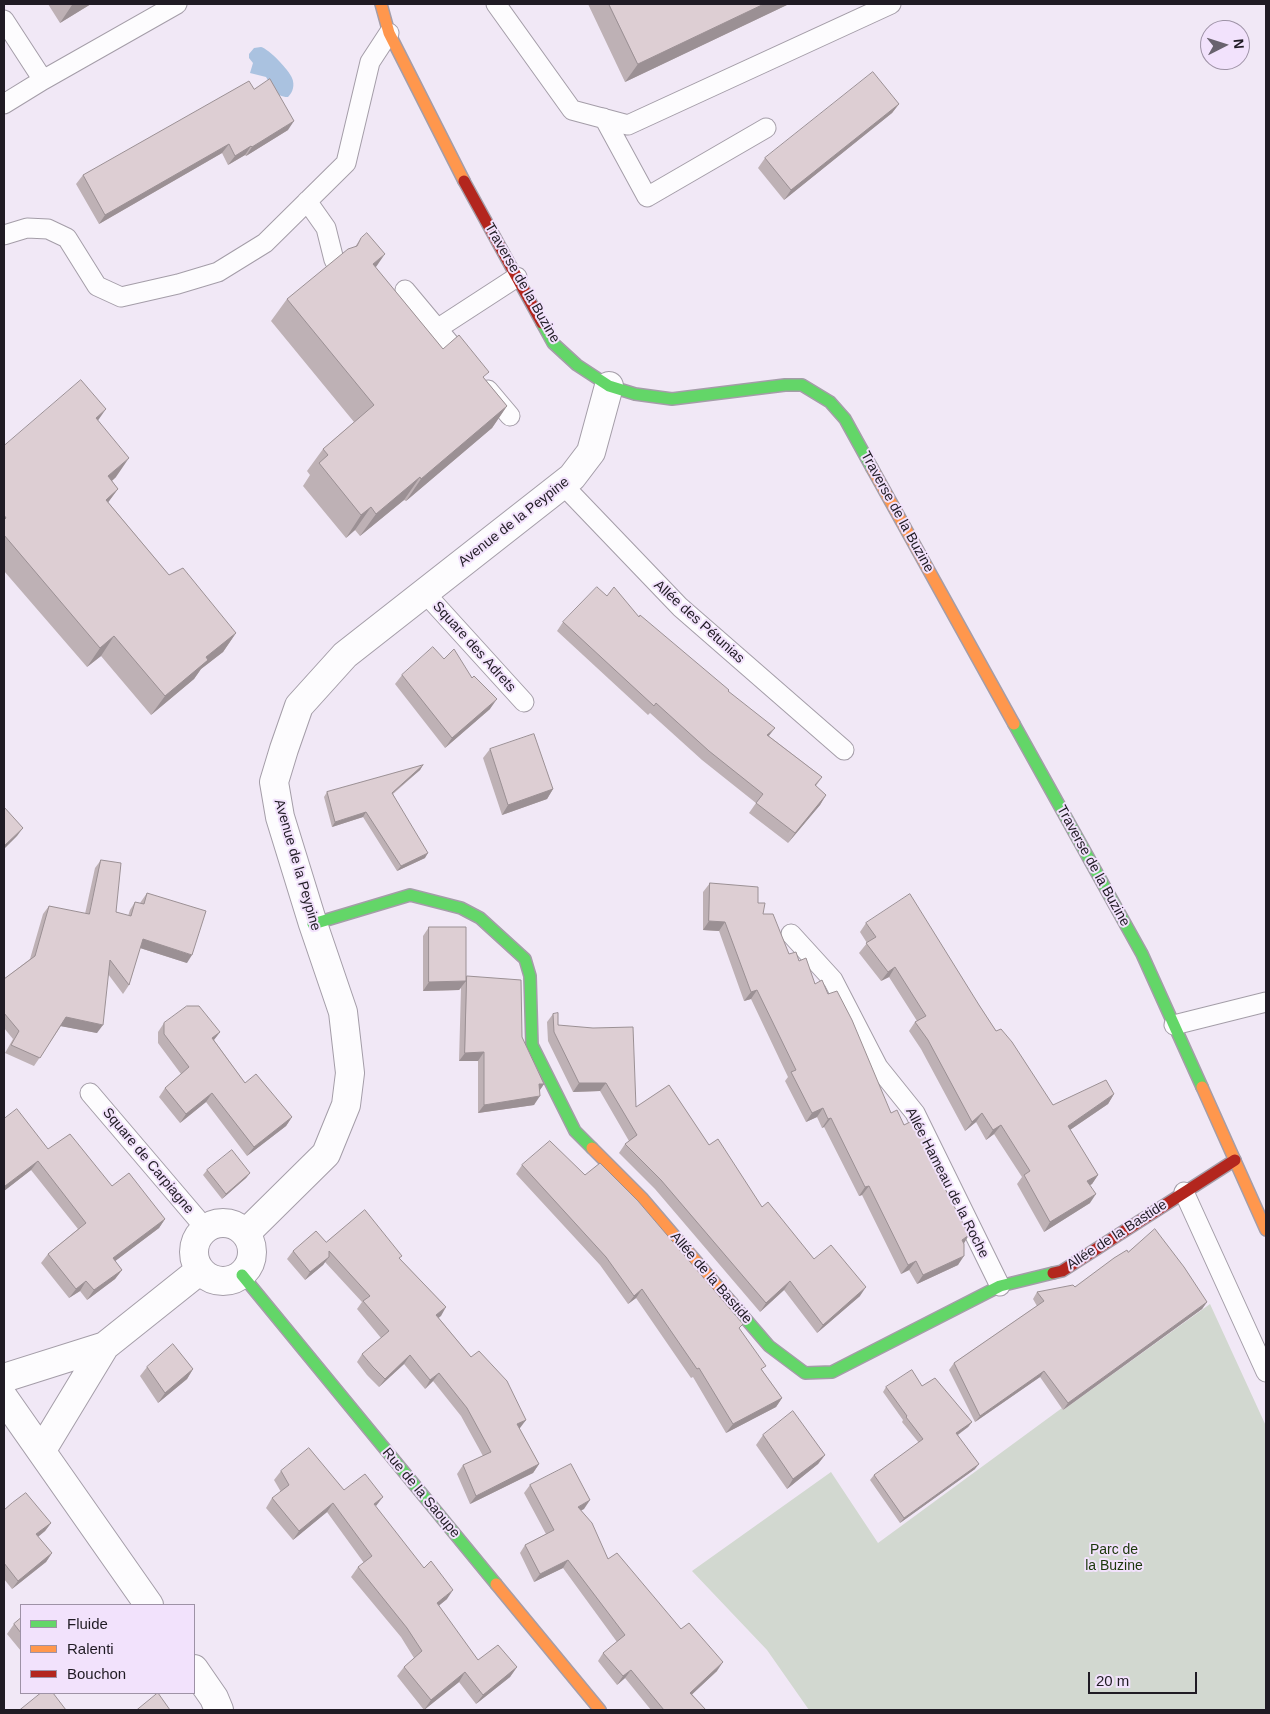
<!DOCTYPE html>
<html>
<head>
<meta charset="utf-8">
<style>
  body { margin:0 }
  #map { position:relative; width:1270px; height:1714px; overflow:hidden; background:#f1e8f6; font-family:Arial,sans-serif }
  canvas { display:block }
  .frame { position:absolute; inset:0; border:5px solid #201b24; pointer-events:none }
  .legend { position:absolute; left:20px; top:1604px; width:175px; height:90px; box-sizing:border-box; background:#f2e2fc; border:1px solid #9e92a6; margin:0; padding:6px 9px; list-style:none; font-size:15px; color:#201b24 }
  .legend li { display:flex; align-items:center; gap:10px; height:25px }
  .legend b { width:25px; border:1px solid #9e92a6 }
  .north { position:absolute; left:1200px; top:20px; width:50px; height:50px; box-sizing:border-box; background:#f2e2fc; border:1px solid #9e92a6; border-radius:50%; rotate:85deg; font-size:14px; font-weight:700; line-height:20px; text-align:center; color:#201b24 }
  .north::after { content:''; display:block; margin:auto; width:18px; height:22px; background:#69636e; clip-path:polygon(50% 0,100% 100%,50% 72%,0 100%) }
  .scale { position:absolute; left:1088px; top:1672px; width:109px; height:22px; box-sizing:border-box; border:2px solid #201b24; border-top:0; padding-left:6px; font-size:15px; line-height:18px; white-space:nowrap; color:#201b24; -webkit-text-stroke:4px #f2e2fc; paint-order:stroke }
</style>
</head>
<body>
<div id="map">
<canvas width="1270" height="1714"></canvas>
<div class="frame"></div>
<ul class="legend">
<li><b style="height:6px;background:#63d668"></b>Fluide</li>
<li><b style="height:6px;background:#ff974d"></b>Ralenti</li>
<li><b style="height:6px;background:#b3261e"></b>Bouchon</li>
</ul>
<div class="north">N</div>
<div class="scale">20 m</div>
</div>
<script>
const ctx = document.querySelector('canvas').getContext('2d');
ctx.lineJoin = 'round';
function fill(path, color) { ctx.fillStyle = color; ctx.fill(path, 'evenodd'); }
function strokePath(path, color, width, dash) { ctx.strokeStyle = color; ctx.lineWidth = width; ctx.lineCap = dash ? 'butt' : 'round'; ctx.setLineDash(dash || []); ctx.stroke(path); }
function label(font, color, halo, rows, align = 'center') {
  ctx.font = font + ' Arial,sans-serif'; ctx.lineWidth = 4; ctx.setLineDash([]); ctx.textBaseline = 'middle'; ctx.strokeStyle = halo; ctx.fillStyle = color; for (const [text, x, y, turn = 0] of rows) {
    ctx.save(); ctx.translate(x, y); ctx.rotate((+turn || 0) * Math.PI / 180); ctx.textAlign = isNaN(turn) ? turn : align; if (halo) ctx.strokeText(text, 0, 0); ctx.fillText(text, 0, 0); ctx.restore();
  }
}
fill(new Path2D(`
  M1210 1304 1266 1426V1710H809L767 1650 692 1571 831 1472 878 1543 1062 1408 1063 1410Z`), '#d2d8d0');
fill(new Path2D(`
  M261 47C269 49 289 70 292 78 295 85 293 92 288 97 275 97 272 87 266 77L250 73 253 63 249 58V54L254 48Z`), '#aac2e0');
const lane = new Path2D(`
  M496 4 572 110 628 125 891 4
  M4 20 43 80 177 4
  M4 104 43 80
  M604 118 647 197 766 128
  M307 201 326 228 334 260
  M4 235 27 228 48 229 67 238 97 286 121 297 178 284 218 272 265 243 346 163 370 62 389 33
  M405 290 466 363
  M437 329 517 277
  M488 390 510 416
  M563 485 680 607 844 750
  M424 592 524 702
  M791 934 833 980 878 1067 915 1113 1000 1286
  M1174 1025 1266 1002
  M90 1093 205 1228
  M1184 1192 1266 1372`);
const street = new Path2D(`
  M194 1252a29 29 0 1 1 58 0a29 29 0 1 1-58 0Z
  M246 1233 326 1154 346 1105 350 1073 343 1012 313 924 280 817 274 782 284 749 299 706 345 655 572 477 591 452 609 386
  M4 1378 105 1346
  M4 1398 149 1605
  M42 1450 105 1346 199 1271
  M194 1669 214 1698 219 1710`);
const fast = new Path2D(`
  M542 323 553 343 577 365 609 386 635 394 672 399 785 385H802L830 402 845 419 872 468
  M1014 724 1142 954 1202 1087
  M313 924 410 895 461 908 480 918 525 959 530 976 532 1045 575 1131 592 1148
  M242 1275 496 1584
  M732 1303 769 1346 805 1373 832 1372 1000 1286 1053 1273`);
const slow = new Path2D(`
  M381 4 389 33 464 181
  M872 468 1014 724
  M1202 1087 1266 1230
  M592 1148 643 1199 732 1303
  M496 1584 600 1710`);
const jam = new Path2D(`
  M464 181 542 323
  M1053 1273 1062 1271 1235 1160`);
strokePath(lane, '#a49da8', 21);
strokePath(street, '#a49da8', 30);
strokePath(fast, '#a49da8', 14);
strokePath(slow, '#a49da8', 14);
strokePath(jam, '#a49da8', 14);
strokePath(lane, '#fdfcfe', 19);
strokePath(street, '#fdfcfe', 28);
strokePath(fast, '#63d668', 11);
strokePath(slow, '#ff974d', 11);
strokePath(jam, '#b3261e', 11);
fill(new Path2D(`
  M48 4H91L60 23Z
  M588 4H789L625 82Z
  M254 89 288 130 246 156 245 155 228 165 222 153 99 224 76 184 83 175Z
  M899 104 892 113 784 200 758 168 765 158Z
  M361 238 376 268 443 349 484 378 507 406 492 428 406 501 404 500 360 536 355 530 346 538 303 486 310 475 307 471 323 449 354 422 271 321 287 299 355 247Z
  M98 421 116 477 112 481 118 489 108 502 169 575 236 633 223 652 201 669 194 679 151 715 101 656 87 667 4 571V446Z
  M607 596 639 617 728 691 769 736 822 777 816 786 826 795 820 805 788 843 749 813 756 803 702 760 650 713 648 715 557 631 563 622Z
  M444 659 472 678 490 709 445 748 395 684 402 675Z
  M490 749 553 789 547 799 502 815 483 758Z
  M423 765 420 770 393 794 425 858 397 871 363 817 332 827 324 797 327 792Z
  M101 860 116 912 128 916 130 910 135 902 140 903 147 893 187 963 140 948 129 985 123 994 108 974 97 1033 61 1026 34 1066 5 1053 13 1039 4 1028V979L30 959 43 914 49 906 85 914 95 868Z
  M710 883 758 903 763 914 789 954 799 961 815 984 828 994 891 1113 930 1147 926 1153 964 1244 958 1265 917 1284 909 1270 901 1274 862 1195 859 1196 824 1127 822 1128 817 1117 806 1122 785 1081 788 1077 751 999 744 1001 719 931 703 930V892Z
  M866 923 979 1005 996 1031 1053 1105 1114 1094 1108 1104 1070 1130 1098 1175 1092 1184 1090 1185V1203L1044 1232 1017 1184 1022 1177 994 1134 986 1140 976 1122 965 1131 921 1049 909 1031 915 1022 917 1021 889 977 881 981 859 953 867 943 860 932Z
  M429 927 466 978 467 976 522 1037 544 1084 539 1091 534 1105 478 1113V1061H459L461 988 459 990 423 991V936Z
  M553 1014 558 1025 636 1107 709 1145 762 1207 814 1259 860 1296 817 1333 784 1290 760 1312 655 1189 619 1153 625 1144 629 1141 600 1091 573 1092 548 1041 547 1022Z
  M164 1023 220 1032 214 1040 245 1083 292 1117 286 1126 247 1156 206 1102 180 1123 159 1097 165 1088 181 1074 158 1043V1032Z
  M4 1119 48 1149 112 1186 165 1219 159 1228 115 1261 122 1270 115 1279 87 1300 80 1291 69 1298 41 1263 48 1254 78 1229 31 1170 4 1191Z
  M522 1165 740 1329 762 1370 782 1398 776 1407 726 1433 693 1377 691 1378 636 1298 628 1304 600 1265 516 1174Z
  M207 1170 250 1173 246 1178 222 1199 203 1175Z
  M326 1242 400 1259 446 1307 438 1317 471 1357 526 1420 519 1428 539 1464 533 1473 470 1504 457 1474 463 1465 483 1456 461 1416 433 1381 425 1389 404 1364 379 1387 367 1375 357 1362 362 1354 381 1338 357 1309 362 1302 325 1262 323 1265 305 1280 287 1259 293 1251Z
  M1128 1252 1207 1302 1202 1309 1063 1410 1040 1377 975 1422 949 1370 954 1363 1037 1306 1033 1299 1037 1292 1075 1287Z
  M147 1367 193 1369 187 1379 158 1403 140 1376Z
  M922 1386 972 1422 968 1427 958 1435 975 1469 900 1523 870 1480 874 1475 919 1443 902 1422 903 1420 883 1392 886 1387Z
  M763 1435 825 1455 818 1464 787 1489 756 1445Z
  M281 1471 344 1490 376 1507 447 1599 438 1606 478 1660 517 1667 510 1677 476 1704 459 1682 424 1710 397 1676 404 1667 414 1658 401 1637 351 1577 358 1567 364 1563 327 1512 293 1540 266 1508 272 1498 281 1492 274 1480Z
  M530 1485 584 1509 581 1510 608 1559 681 1629 717 1671 692 1694 706 1710H651L625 1678 617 1685 598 1661 603 1653 617 1642 563 1568 534 1582 520 1553 525 1545 546 1534 524 1493Z
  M4 1510 51 1523 45 1531 38 1537 52 1553 46 1562 12 1589 4 1579Z
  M21 1618V1651L7 1634 14 1624Z`), '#beb1b5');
fill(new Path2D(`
  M75 4H91L60 23 72 5Z
  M764 4H789L625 82 638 64Z
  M899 104 892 113 784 200 791 190Z
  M294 121 288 130 246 156 252 147Z
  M229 144 222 153 99 224 105 215Z
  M251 146 245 155 228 165 235 156Z
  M385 254 369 277 373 264Z
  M507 406 492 428 406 501 421 479Z
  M106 409 92 429 96 418Z
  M129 458 116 477 95 496 108 476Z
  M420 477 404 500 360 536 376 514Z
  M118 489 104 508 106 500Z
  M371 507 355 530 346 538 361 515Z
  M236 633 223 652 201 669 194 679 151 715 165 696 206 657Z
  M114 636 101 656 87 667 100 648Z
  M497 699 490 709 445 748 452 738Z
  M775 728 768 737 767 735Z
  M423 765 420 770 388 797 392 793Z
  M553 789 547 799 502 815 508 805Z
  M826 795 820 805 788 843 795 833Z
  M366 812 363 817 332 827 335 822Z
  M23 828 17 836 4 849V846Z
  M428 853 425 858 397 871 401 866Z
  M709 921 725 922 719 931 703 930Z
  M143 939 192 955 187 963 137 947Z
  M895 967 889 977 881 981 888 972Z
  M466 981 459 990 423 991 429 982Z
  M757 990 751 999 744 1001 751 992Z
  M66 1017 103 1025 97 1033 60 1026Z
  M220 1032 213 1041 212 1038Z
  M484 1052 478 1061H459L465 1053Z
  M579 1083H606L600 1091 573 1092Z
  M539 1084H544L538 1093Z
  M212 1093 206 1102 180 1123 186 1114Z
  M1114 1094 1108 1104 1061 1136 1068 1126Z
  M540 1096 534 1105 478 1113 484 1105Z
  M823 1108 817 1117 806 1122 812 1113Z
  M982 1113 976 1122 965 1131 972 1122Z
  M292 1117 286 1126 247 1156 254 1147Z
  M831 1118 824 1127 822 1128 828 1119Z
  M1001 1125 994 1134 986 1140 993 1130Z
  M38 1161 31 1170 4 1191 5 1186Z
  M250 1173 246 1178 222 1199 226 1194Z
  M1098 1175 1092 1184 1081 1190 1087 1181Z
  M869 1186 862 1195 859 1196 865 1187Z
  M1096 1194 1090 1203 1044 1232 1050 1222Z
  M165 1219 159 1228 106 1268 113 1258Z
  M969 1235 963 1245 962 1240Z
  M964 1256 958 1265 917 1284 923 1275Z
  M329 1257 323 1265 305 1280 310 1272Z
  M916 1261 909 1270 901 1274 908 1265Z
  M122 1270 115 1279 87 1300 94 1290Z
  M86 1281 80 1291 69 1298 76 1289Z
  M790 1281 784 1290 760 1312 766 1303Z
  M866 1287 860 1296 817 1333 823 1325Z
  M642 1289 636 1298 628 1304 634 1296Z
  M1207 1302 1202 1309 1063 1410 1068 1403Z
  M446 1307 441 1316 431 1324 436 1315Z
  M410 1355 404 1364 379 1387 385 1379Z
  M193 1369 187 1379 158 1403 165 1393Z
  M1044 1371 1040 1377 975 1422 980 1416Z
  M439 1373 433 1381 425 1389 430 1380Z
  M782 1398 776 1407 726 1433 733 1424Z
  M526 1420 520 1428 512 1433 517 1424Z
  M972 1422 968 1427 953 1438 956 1433Z
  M825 1455 818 1464 787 1489 793 1479Z
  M539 1464 533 1473 470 1504 476 1496Z
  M979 1464 975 1469 900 1523 904 1518Z
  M383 1497 376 1506 374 1504Z
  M590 1500 584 1509 572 1515 578 1507Z
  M333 1503 327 1512 293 1540 299 1531Z
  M51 1523 45 1531 30 1543 36 1534Z
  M52 1553 46 1562 12 1589 18 1581Z
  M568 1560 563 1568 534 1582 540 1574Z
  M453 1590 447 1599 430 1613 437 1603Z
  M723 1662 717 1671 685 1701 690 1693Z
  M517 1667 510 1677 476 1704 483 1695Z
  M631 1670 625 1678 617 1685 623 1676Z
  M465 1672 459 1682 424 1710 431 1700Z`), '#9b9094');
const building = new Path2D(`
  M609 4H764L638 64Z
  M873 72 899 104 791 190 765 158Z
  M270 79 294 121 252 147 251 146 235 156 229 144 105 215 83 175 249 81 254 89Z
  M367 233 385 254 373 264 443 349 459 335 489 372 483 377 507 406 421 479 420 477 376 514 371 507 361 515 319 463 328 455 323 449 374 405 287 299 348 249 357 246 361 238Z
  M81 380 106 409 96 418 129 458 108 476 118 489 106 500 169 575 183 568 236 633 206 657 208 660 165 696 114 636 100 648 4 535V520L6 518 4 515V446Z
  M597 587 607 596 614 587 639 617 640 615 729 690 728 691 775 728 767 735 822 777 815 785 826 795 795 833 756 803 763 794 709 751 656 703 654 706 563 622Z
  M433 647 444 659 454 649 472 678 474 676 497 699 452 738 402 675Z
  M534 734 553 789 508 805 490 749Z
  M423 765 392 793 428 853 401 866 366 812 335 822 327 792Z
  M4 807 23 828 4 846Z
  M101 860 121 863 116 912 131 916 135 902 144 904 147 893 206 911 192 955 143 939 129 985 110 960 103 1025 66 1017 40 1058 11 1045 19 1031 4 1013V979L35 956 49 906 89 914Z
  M710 883 758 887V903H765L763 914H773L789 954 796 952 799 961 806 958 815 984 822 980 828 994 837 991 852 1020 891 1113 897 1110 904 1125 916 1119 930 1147 925 1150 969 1235 962 1240 964 1244V1256L923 1275 916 1261 908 1265 869 1186 865 1187 831 1118 828 1119 823 1108 812 1113 791 1072 796 1070 757 990 751 992 725 922 709 921Z
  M910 894 979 1005 996 1031 1001 1029 1012 1042 1053 1105 1106 1080 1114 1094 1068 1126 1098 1175 1087 1181 1096 1194 1050 1222 1024 1175 1030 1171 1001 1125 993 1130 982 1113 972 1122 928 1040 915 1022 926 1016 895 967 888 972 866 943 876 937 866 923Z
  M429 927H466V981L429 982Z
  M467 976 521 980 522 1037 544 1084H539L540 1096 484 1105V1052L465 1053Z
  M187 1006H199L220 1032 212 1038 245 1083 256 1074 292 1117 254 1147 212 1093 186 1114 165 1088 189 1067 164 1034V1023Z
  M558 1013V1025L593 1028 633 1027 636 1107 669 1085 709 1145 718 1139 762 1207 768 1202 814 1259 831 1245 866 1287 823 1325 790 1281 766 1303 661 1180 625 1144 637 1135 606 1083H579L554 1032 553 1014Z
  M17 1109 48 1149 70 1134 112 1186 129 1173 165 1219 113 1258 122 1270 94 1290 86 1281 76 1289 48 1254 86 1223 38 1161 5 1186 4 1185V1119Z
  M550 1141 585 1175 600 1163 638 1201 743 1324 739 1328 766 1366 761 1369 782 1398 733 1424 699 1368 697 1369 642 1289 634 1296 606 1257 522 1165Z
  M232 1150 250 1173 226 1194 207 1170Z
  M365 1210 402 1256 399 1258 446 1307 436 1315 471 1357 479 1351 507 1381 526 1420 517 1424 539 1464 476 1496 463 1465 491 1452 467 1408 439 1373 430 1380 410 1355 385 1379 373 1367 362 1354 389 1331 363 1301 370 1296 329 1251V1257L310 1272 293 1251 316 1231 326 1242Z
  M1155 1229 1184 1267 1207 1302 1068 1403 1044 1371 980 1416 954 1363 1044 1301 1037 1292 1073 1285 1075 1287 1114 1258 1127 1250 1128 1252Z
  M173 1344 193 1369 165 1393 147 1367Z
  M912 1370 922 1386 935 1378 972 1422 956 1433 979 1464 904 1518 874 1475 923 1439 906 1417 907 1416 886 1387Z
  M793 1411 825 1455 793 1479 763 1435Z
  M309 1448 344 1490 365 1474 383 1497 374 1504 424 1568 431 1561 453 1590 437 1603 478 1660 498 1645 517 1667 483 1695 465 1672 431 1700 404 1667 422 1651 407 1628 358 1567 372 1556 333 1503 299 1531 272 1498 289 1485 281 1471Z
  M571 1464 590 1500 578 1507 592 1523 608 1559 617 1553 681 1629 689 1623 723 1662 690 1693 706 1710H664L631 1670 623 1676 603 1653 625 1635 568 1560 540 1574 525 1545 554 1530 530 1485Z
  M26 1493 51 1523 36 1534 52 1553 18 1581 4 1563V1510L12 1503Z
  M21 1618V1633L14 1624Z
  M41 1693H53L66 1710H20Z
  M158 1693 170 1710H137Z`);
fill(building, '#ddced3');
strokePath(building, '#9b9094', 1);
label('14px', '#201b24', '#f2e2fc', [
  ["Traverse de la Buzine",522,283,60],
  ["Traverse de la Buzine",897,512,61],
  ["Avenue de la Peypine",514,522,-38],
  ["Allée des Pétunias",699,622,42],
  ["Square des Adrets",474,647,48],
  ["Avenue de la Peypine",297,865,74],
  ["Traverse de la Buzine",1093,866,61],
  ["Square de Carpiagne",148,1161,50],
  ["Allée Hameau de la Roche",947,1183,63],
  ["Allée de la Bastide",1117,1235,-33],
  ["Allée de la Bastide",711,1278,49],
  ["Rue de la Saoupe",421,1493,50]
]);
label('14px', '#1a3609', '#f2e2fc', [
  ["Parc de",1114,1550],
  ["la Buzine",1114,1566]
]);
</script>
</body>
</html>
